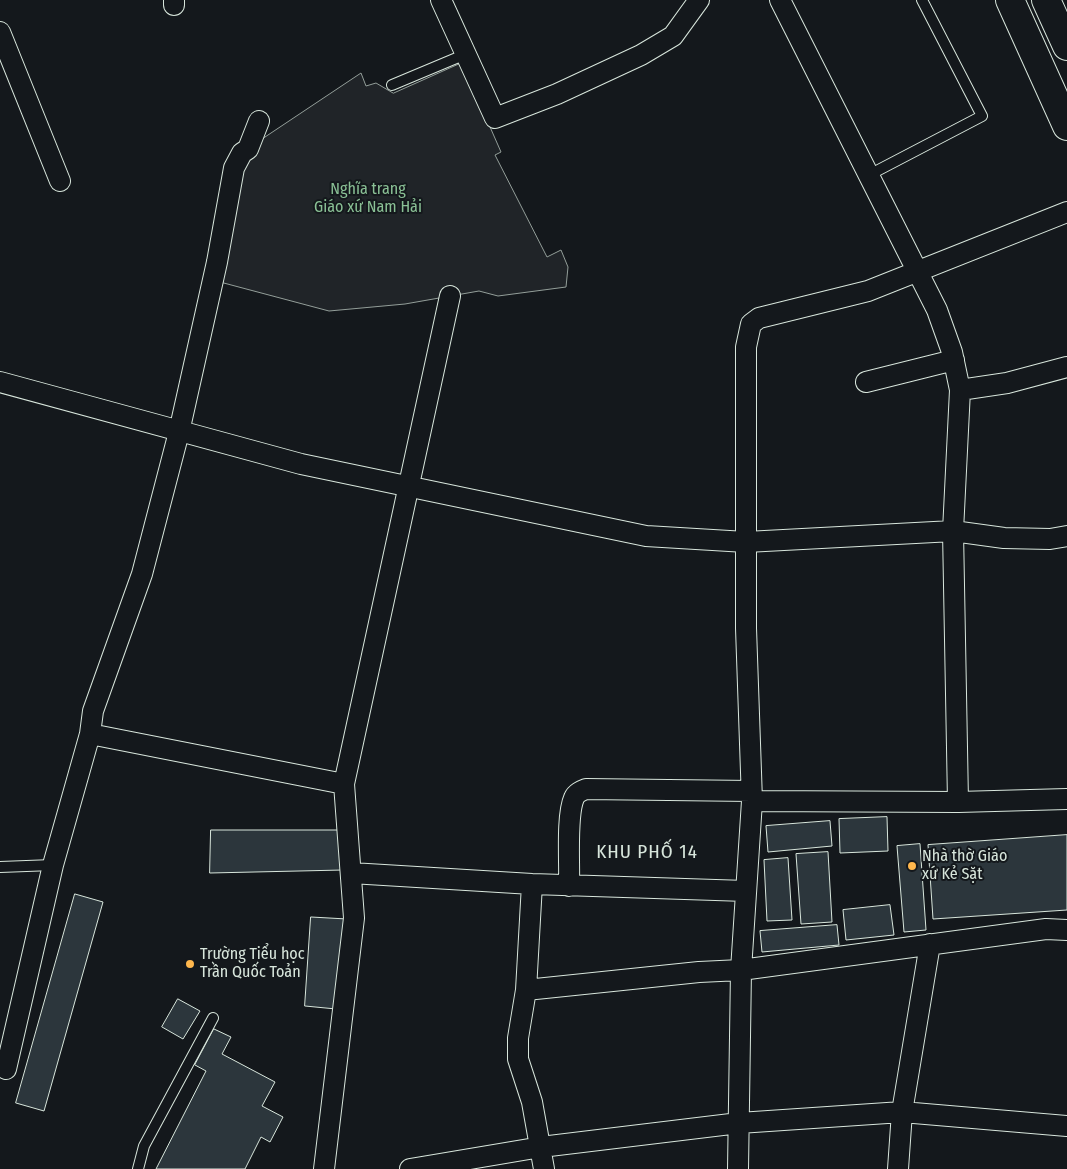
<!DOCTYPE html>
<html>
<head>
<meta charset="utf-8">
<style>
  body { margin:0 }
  canvas { display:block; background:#14181c }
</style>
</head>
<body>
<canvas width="1067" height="1169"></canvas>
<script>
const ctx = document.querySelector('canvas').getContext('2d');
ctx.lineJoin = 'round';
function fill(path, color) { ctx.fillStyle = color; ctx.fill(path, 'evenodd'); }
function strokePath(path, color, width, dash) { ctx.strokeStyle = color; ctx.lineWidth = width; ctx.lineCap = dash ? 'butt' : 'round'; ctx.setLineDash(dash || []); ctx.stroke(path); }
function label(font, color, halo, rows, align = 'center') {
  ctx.font = font + ' "Fira Sans Condensed",sans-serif'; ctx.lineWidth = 4; ctx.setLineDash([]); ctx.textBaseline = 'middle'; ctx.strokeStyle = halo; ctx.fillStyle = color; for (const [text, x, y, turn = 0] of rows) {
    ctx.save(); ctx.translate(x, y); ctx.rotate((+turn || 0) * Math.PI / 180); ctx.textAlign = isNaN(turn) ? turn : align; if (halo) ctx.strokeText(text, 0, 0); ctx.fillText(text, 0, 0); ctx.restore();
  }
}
const green = new Path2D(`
  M462 63 501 152 495 155 547 257 561 250 568 267 566 287 498 296 479 291 405 304 329 311 220 282 241 171 259 141 361 73 366 86 376 83 393 93Z`);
fill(green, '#202428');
strokePath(green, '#939e99', 1);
const building = new Path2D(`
  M887 817 888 851 840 853 839 819Z
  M830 821 832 846 768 852 766 826Z
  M211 830H340L343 870 210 873Z
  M1067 835V910L933 919 928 845Z
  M920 844 926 930 904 932 897 846Z
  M828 852 832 922 801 924 796 854Z
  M788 858 792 920 767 921 764 860Z
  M75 894 103 902 44 1111 16 1103Z
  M890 905 894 935 846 940 843 910Z
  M311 917 347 919 336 1009 305 1006Z
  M837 925 839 945 762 952 760 931Z
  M178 999 200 1011 183 1039 162 1027Z
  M214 1029 231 1037 222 1054 275 1082 262 1106 283 1117 270 1142 261 1137 245 1169H156L206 1071 195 1065Z`);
fill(building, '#2c363c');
strokePath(building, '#d8e6dc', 1);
const service = new Path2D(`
  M392 85 466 54
  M869 175 982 116 922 0
  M0 867 53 865
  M138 1169 144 1146 213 1018`);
const minor = new Path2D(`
  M174 0V5
  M441 0 495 118 557 94 641 55 673 36 699 0
  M780 0 937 310 952 352 960 390 953 531 958 802
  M0 32 60 181
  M0 382 301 464 646 536 746 542 953 531 1004 538 1050 539 1067 536
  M866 382 954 360
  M960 390 1007 383 1067 367
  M90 734 344 784
  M752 801 958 802 1067 799
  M351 873 532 884 746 891
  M532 884 526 990 518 1038V1059L532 1102 544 1169
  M569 886C570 865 566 816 574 798 576 793 581 791 586 789L751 791
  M526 990 699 972 741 970 1046 929 1067 930
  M6 1069 53 865 90 734 93 711 142 574 179 432 217 262 234 168 242 153 248 149 259 121
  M324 1169 354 918 344 784 450 296
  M410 1169 541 1147 739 1123 902 1112 1067 1126
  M738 1169 741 970 752 801 746 628V347L751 324 759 318 868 291 1067 212
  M898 1169 902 1112 930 944`);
const primary = new Path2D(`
  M1010 0 1067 126
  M1046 0 1067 46`);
strokePath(service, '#d8e6dc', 12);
strokePath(minor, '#d8e6dc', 22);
strokePath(primary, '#d8e6dc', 30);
strokePath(service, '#14181c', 10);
strokePath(minor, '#14181c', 20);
strokePath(primary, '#14181c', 28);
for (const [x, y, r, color] of [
  [912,866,5,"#ffb74d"],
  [190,964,5,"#ffb74d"]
]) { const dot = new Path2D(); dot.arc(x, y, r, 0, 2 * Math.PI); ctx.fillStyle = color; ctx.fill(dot); strokePath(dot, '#14181c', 2); }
label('16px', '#8ac095', '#14181c', [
  ["Nghĩa trang",368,190],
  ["Giáo xứ Nam Hải",368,208]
]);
label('16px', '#d8e6dc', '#14181c', [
  ["Nhà thờ Giáo",922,857],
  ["xứ Kẻ Sặt",922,875],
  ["Trường Tiểu học",200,955],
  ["Trần Quốc Toản",200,973]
], 'left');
ctx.letterSpacing = '1px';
label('19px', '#d8e6dc', '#14181c', [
  ["KHU PHỐ 14",647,853]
]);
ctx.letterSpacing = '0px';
</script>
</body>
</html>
